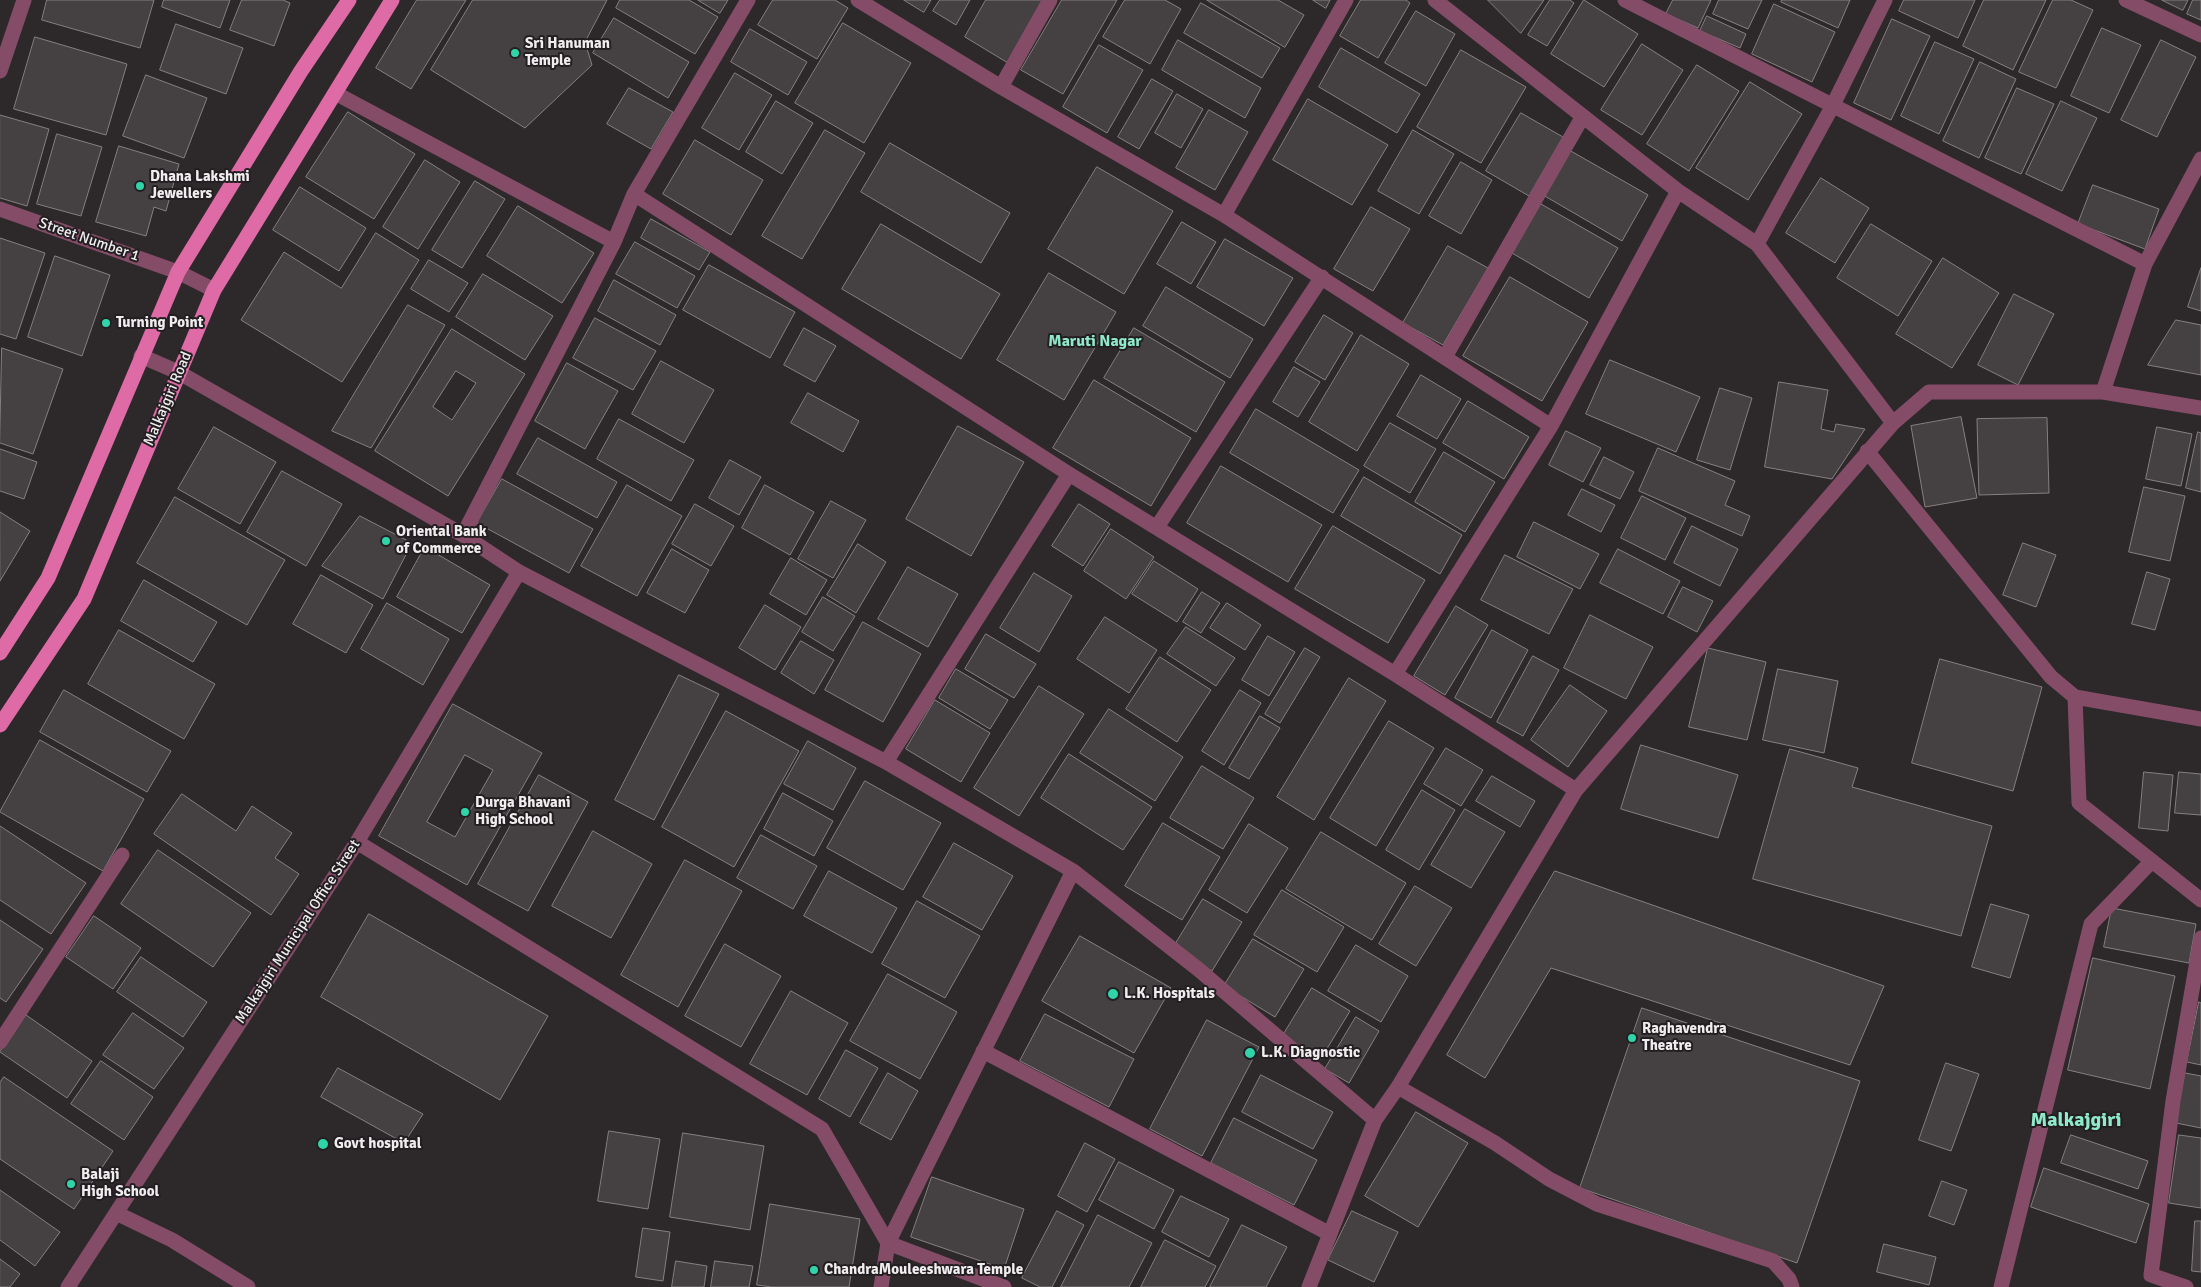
<!DOCTYPE html>
<html>
<head>
<meta charset="utf-8">
<style>
  body { margin:0 }
  canvas { display:block; background:#2d282a }
</style>
</head>
<body>
<canvas width="2201" height="1287"></canvas>
<script>
const ctx = document.querySelector('canvas').getContext('2d');
ctx.lineJoin = 'round';
function fill(path, color) { ctx.fillStyle = color; ctx.fill(path, 'evenodd'); }
function strokePath(path, color, width, dash) { ctx.strokeStyle = color; ctx.lineWidth = width; ctx.lineCap = dash ? 'butt' : 'round'; ctx.setLineDash(dash || []); ctx.stroke(path); }
function label(font, color, halo, rows, align = 'center') {
  ctx.font = font + ' Signika,sans-serif'; ctx.lineWidth = 4; ctx.setLineDash([]); ctx.textBaseline = 'middle'; ctx.strokeStyle = halo; ctx.fillStyle = color; for (const [text, x, y, turn = 0] of rows) {
    ctx.save(); ctx.translate(x, y); ctx.rotate((+turn || 0) * Math.PI / 180); ctx.textAlign = isNaN(turn) ? turn : align; if (halo) ctx.strokeText(text, 0, 0); ctx.fillText(text, 0, 0); ctx.restore();
  }
}
const building = new Path2D(`
  M47 0H154L140 48 42 20Z
  M164 0H230L220 28 162 7Z
  M242 0H283L290 3 274 46 230 30Z
  M417 0H466L411 89 376 68Z
  M473 0H607L585 42 592 65 525 128 431 70Z
  M620 0H689L718 17 695 54 616 8Z
  M698 0H728L720 13Z
  M773 0H835L848 8 817 59 758 25Z
  M904 0H931L924 12Z
  M940 0H970L956 25 933 11Z
  M986 0H1045L1008 63 965 37Z
  M1062 0H1117L1063 94 1021 70Z
  M1125 0H1165L1181 9 1150 64 1103 37Z
  M1207 0H1278L1304 15 1285 47Z
  M1313 0H1330L1326 8Z
  M1361 0H1406L1410 3 1378 58 1340 36Z
  M1488 0H1544L1521 33Z
  M1550 0H1570L1574 3 1547 46 1528 35Z
  M1584 0 1638 34 1604 87 1551 54Z
  M1673 0H1711L1698 28 1666 14Z
  M1719 0H1762L1748 29 1713 14Z
  M1782 0H1850L1838 28 1781 2Z
  M1904 0H1975L1958 38 1899 11Z
  M1984 0H2046L2013 70 1963 46Z
  M2053 0H2071L2093 10 2056 88 2019 72Z
  M2162 0H2188L2183 10Z
  M2193 0H2201V20L2187 14Z
  M1201 3 1280 48 1262 78 1184 33Z
  M1774 4 1835 32 1812 82 1752 54Z
  M1416 11 1455 34 1426 86 1385 63Z
  M1707 16 1746 34 1740 48 1700 31Z
  M614 18 689 62 668 98 593 53Z
  M1892 19 1930 36 1891 120 1854 103Z
  M843 23 911 63 864 143 795 103Z
  M176 24 243 48 226 94 160 70Z
  M2102 28 2141 45 2109 113 2071 96Z
  M750 29 807 62 788 95 731 62Z
  M35 37 127 64 106 135 14 109Z
  M1178 40 1261 88 1245 118 1162 70Z
  M2161 40 2196 57 2157 137 2121 120Z
  M1935 42 1974 59 1939 134 1901 116Z
  M1642 44 1683 70 1642 135 1601 110Z
  M1099 45 1143 70 1107 133 1063 107Z
  M1341 48 1420 94 1397 133 1319 87Z
  M1461 50 1526 87 1481 163 1417 127Z
  M1980 62 2016 79 1979 158 1943 141Z
  M1697 65 1739 91 1689 171 1647 144Z
  M735 73 772 95 739 150 702 128Z
  M146 75 207 98 184 158 123 136Z
  M1152 79 1173 91 1139 149 1118 137Z
  M1750 82 1802 114 1748 200 1696 168Z
  M629 88 673 112 651 149 607 124Z
  M2017 88 2054 104 2021 174 1985 158Z
  M1177 94 1203 109 1181 148 1155 133Z
  M1308 99 1388 145 1352 205 1273 160Z
  M776 101 813 123 782 174 746 152Z
  M2061 101 2097 118 2062 191 2026 174Z
  M1209 110 1248 132 1215 190 1176 168Z
  M348 112 415 154 374 219 306 177Z
  M1521 113 1563 137 1529 196 1486 171Z
  M0 115 49 129 27 206 0 198Z
  M825 130 865 153 802 259 762 236Z
  M1413 130 1454 154 1419 214 1378 191Z
  M57 134 102 147 81 216 37 204Z
  M695 140 763 180 731 235 663 194Z
  M890 143 1010 213 981 263 861 192Z
  M119 146 179 164 166 211 154 207 146 236 96 222Z
  M1569 150 1648 195 1622 241 1543 195Z
  M425 160 460 182 418 249 383 227Z
  M1461 162 1492 180 1461 234 1429 216Z
  M1097 167 1173 211 1124 294 1048 249Z
  M1821 178 1869 208 1835 263 1786 233Z
  M475 181 505 199 462 268 432 250Z
  M2093 185 2159 209 2145 249 2078 224Z
  M300 187 366 228 339 271 273 230Z
  M1541 204 1618 248 1589 298 1512 253Z
  M518 206 594 253 562 303 487 256Z
  M1371 207 1410 229 1373 291 1334 269Z
  M651 219 710 252 699 270 641 238Z
  M1182 222 1216 242 1191 284 1157 264Z
  M881 224 1000 294 961 359 842 289Z
  M1871 224 1932 261 1898 316 1837 278Z
  M376 233 419 260 342 382 241 320 284 252 341 288Z
  M0 238 45 253 16 339 0 334Z
  M1225 239 1293 278 1264 326 1197 287Z
  M635 242 695 276 677 308 616 274Z
  M1448 246 1488 268 1443 345 1403 323Z
  M55 256 110 275 82 356 28 337Z
  M1943 258 1999 293 1952 368 1896 334Z
  M429 260 468 283 449 312 411 289Z
  M709 265 795 312 770 358 683 310Z
  M2201 268V311L2188 307Z
  M1049 273 1116 312 1064 400 997 360Z
  M483 274 553 316 525 360 456 317Z
  M1510 277 1588 322 1542 401 1463 356Z
  M614 280 676 315 660 345 598 311Z
  M1166 287 1253 339 1230 378 1143 326Z
  M2014 294 2054 314 2018 385 1978 365Z
  M408 305 445 325 371 448 332 431Z
  M1324 315 1353 333 1325 380 1295 362Z
  M595 318 656 351 633 390 573 358Z
  M2176 320 2201 325V375L2148 365Z
  M804 328 836 346 815 382 784 365Z
  M1134 328 1225 382 1196 432 1104 378Z
  M452 329 525 374 448 496 375 451ZM456 371 476 383 452 420 433 407Z
  M1361 335 1409 364 1357 451 1309 422Z
  M2 348 63 369 33 454 0 443Z
  M1610 360 1700 397 1676 452 1586 414Z
  M661 361 714 390 684 443 632 414Z
  M567 363 618 391 585 449 535 421Z
  M1294 367 1320 382 1298 417 1273 402Z
  M1421 375 1461 399 1437 439 1397 416Z
  M1094 380 1191 438 1151 506 1053 448Z
  M1779 382 1828 390 1821 429 1834 432 1836 424 1865 429 1832 479 1765 467Z
  M1720 388 1752 398 1730 470 1697 460Z
  M808 393 859 421 843 452 791 423Z
  M1468 401 1529 437 1504 479 1443 443Z
  M1256 409 1359 470 1333 513 1230 453Z
  M1961 417 1977 498 1925 507 1911 426Z
  M2047 418 2049 493 1979 495 1977 419Z
  M619 419 694 460 671 501 597 459Z
  M1390 423 1436 449 1410 493 1364 466Z
  M958 426 1024 462 971 556 906 519Z
  M214 427 276 462 240 524 178 489Z
  M2157 427 2192 434 2181 486 2146 479Z
  M1566 431 1601 448 1583 482 1549 465Z
  M2198 432 2201 433V492L2186 488Z
  M538 438 617 482 597 518 517 474Z
  M1658 448 1735 481 1725 505 1750 516 1742 536 1639 491Z
  M0 449 37 462 24 499 0 491Z
  M1444 452 1495 482 1465 532 1415 502Z
  M1604 457 1634 472 1620 499 1590 485Z
  M730 460 761 477 739 515 709 498Z
  M1221 466 1322 525 1288 582 1187 523Z
  M282 471 342 504 306 566 247 532Z
  M1364 477 1462 535 1440 574 1341 516Z
  M502 479 593 529 569 573 477 523Z
  M627 485 682 516 637 596 581 566Z
  M765 485 814 512 790 555 742 528Z
  M2144 487 2185 496 2170 561 2129 552Z
  M1582 489 1615 505 1601 532 1568 515Z
  M1642 496 1686 518 1665 560 1621 538Z
  M175 497 285 560 247 625 137 563Z
  M831 501 866 520 833 578 798 559Z
  M695 504 734 526 711 566 672 544Z
  M1079 504 1110 524 1083 566 1052 546Z
  M0 512 30 531 0 581Z
  M360 516 412 543 383 599 322 566Z
  M1534 522 1599 554 1580 589 1517 557Z
  M1333 526 1425 580 1388 643 1295 589Z
  M1692 526 1738 549 1720 586 1674 563Z
  M1111 529 1154 557 1126 599 1084 571Z
  M2023 543 2056 555 2036 607 2003 595Z
  M858 544 886 562 856 613 827 595Z
  M425 547 490 585 462 633 397 597Z
  M672 549 709 570 685 613 647 593Z
  M1618 549 1680 581 1663 614 1600 583Z
  M1505 555 1573 589 1549 634 1481 600Z
  M791 558 827 580 806 615 770 594Z
  M1154 561 1198 589 1177 622 1132 594Z
  M908 567 958 594 928 647 878 619Z
  M2147 572 2170 579 2155 630 2132 624Z
  M1034 573 1072 596 1039 652 1000 628Z
  M321 575 373 605 346 653 293 624Z
  M144 580 217 622 193 662 121 621Z
  M1683 587 1713 601 1697 632 1668 617Z
  M1202 592 1220 603 1201 633 1183 622Z
  M823 597 855 616 833 651 802 632Z
  M387 603 449 639 423 685 361 649Z
  M1227 603 1261 625 1245 650 1210 628Z
  M765 605 801 627 775 670 739 648Z
  M1456 606 1488 625 1445 695 1414 676Z
  M1590 615 1653 647 1626 699 1564 668Z
  M1105 617 1157 650 1129 693 1077 659Z
  M863 622 921 654 883 722 825 690Z
  M1186 627 1235 658 1216 686 1167 654Z
  M119 630 215 684 184 739 88 684Z
  M1492 630 1528 650 1491 718 1455 698Z
  M986 634 1036 664 1014 698 965 669Z
  M1268 636 1295 652 1269 696 1242 680Z
  M801 641 834 660 814 694 781 673Z
  M1305 648 1320 657 1280 723 1265 714Z
  M1708 648 1766 662 1747 740 1689 727Z
  M1533 656 1559 670 1523 736 1497 722Z
  M1160 657 1211 690 1177 742 1126 709Z
  M1940 659 2042 687 2013 791 1912 763Z
  M956 669 1008 700 990 729 939 698Z
  M1778 669 1838 681 1824 753 1763 740Z
  M679 675 719 694 654 820 615 800Z
  M1349 678 1386 701 1314 820 1277 797Z
  M1570 685 1607 711 1568 767 1531 740Z
  M1039 686 1084 714 1019 816 974 788Z
  M64 690 171 751 147 792 40 732Z
  M1240 690 1261 703 1224 765 1202 751Z
  M935 700 990 733 961 782 906 749Z
  M453 704 542 753 467 885 379 836ZM465 755 493 770 455 837 427 822Z
  M1109 709 1183 757 1155 801 1080 753Z
  M726 711 799 751 734 867 662 827Z
  M1260 716 1280 728 1249 779 1229 768Z
  M1389 721 1434 748 1376 846 1330 818Z
  M40 740 144 799 103 871 0 812Z
  M808 741 856 768 833 810 784 784Z
  M1641 745 1738 775 1718 838 1621 809Z
  M1446 748 1483 770 1461 806 1424 784Z
  M1790 749 1858 768 1852 787 1992 826 1961 936 1753 879Z
  M1069 754 1152 807 1123 850 1041 798Z
  M1202 766 1254 798 1223 849 1170 818Z
  M2144 772 2173 775 2168 831 2139 828Z
  M2179 772 2201 774V815L2175 813Z
  M539 775 588 802 528 911 478 884Z
  M1492 776 1535 801 1520 827 1476 801Z
  M865 781 941 823 903 890 827 848Z
  M1422 790 1455 810 1419 870 1386 850Z
  M783 793 833 821 814 856 764 829Z
  M182 794 236 831 252 806 292 833 275 858 299 874 271 915 154 834Z
  M1465 809 1505 832 1471 888 1431 865Z
  M1163 823 1220 857 1182 920 1125 886Z
  M1249 824 1288 848 1247 913 1209 890Z
  M0 826 86 883 51 934 0 900Z
  M593 831 652 864 611 938 552 906Z
  M1321 832 1406 883 1372 940 1286 889Z
  M761 835 817 866 793 909 737 878Z
  M954 843 1013 876 982 930 923 897Z
  M158 850 251 913 213 967 121 904Z
  M685 860 742 891 678 1007 621 975Z
  M829 871 897 908 872 953 804 916Z
  M1555 871 1884 986 1850 1065 1551 968 1485 1078 1447 1055Z
  M1415 886 1452 908 1416 966 1379 944Z
  M1282 890 1344 927 1317 972 1254 935Z
  M1203 899 1242 922 1212 971 1173 948Z
  M917 901 980 936 945 998 882 964Z
  M1991 904 2029 915 2010 978 1972 967Z
  M2112 908 2196 924 2189 963 2104 947Z
  M369 914 548 1016 500 1100 321 997Z
  M94 916 141 948 113 989 66 957Z
  M0 920 43 949 6 1002 0 998Z
  M1080 936 1171 988 1134 1053 1042 1001Z
  M1253 939 1304 969 1275 1017 1224 986Z
  M725 944 781 976 741 1047 685 1016Z
  M1356 945 1408 976 1381 1022 1328 991Z
  M141 957 207 1002 183 1037 117 992Z
  M2093 958 2175 976 2150 1089 2068 1070Z
  M888 974 957 1012 920 1079 850 1041Z
  M1312 988 1350 1011 1320 1060 1282 1037Z
  M791 991 848 1023 807 1095 750 1064Z
  M2199 1002 2201 1003V1065L2187 1062Z
  M1642 1008 1860 1081 1797 1263 1580 1188Z
  M133 1013 184 1048 154 1089 103 1055Z
  M1045 1014 1134 1059 1109 1107 1020 1061Z
  M26 1015 92 1061 67 1098 0 1052Z
  M1356 1017 1379 1031 1349 1083 1325 1069Z
  M1207 1020 1259 1047 1202 1156 1150 1129Z
  M846 1050 878 1068 850 1117 819 1099Z
  M101 1061 153 1097 124 1140 71 1104Z
  M1946 1063 1979 1074 1951 1151 1919 1140Z
  M338 1068 423 1114 404 1143 321 1097Z
  M888 1073 918 1091 891 1140 860 1123Z
  M2185 1073 2201 1076V1128L2176 1123Z
  M1261 1075 1333 1112 1313 1149 1242 1112Z
  M4 1077 113 1151 74 1209 0 1159V1083Z
  M1416 1112 1468 1143 1418 1227 1365 1196Z
  M1234 1118 1317 1160 1294 1205 1211 1163Z
  M609 1131 660 1139 648 1209 598 1201Z
  M683 1133 764 1146 750 1230 670 1217Z
  M2071 1135 2148 1161 2138 1189 2061 1163Z
  M2179 1135 2201 1138V1208L2169 1203Z
  M1085 1143 1115 1159 1087 1212 1058 1196Z
  M1119 1162 1174 1190 1154 1229 1099 1200Z
  M2044 1168 2149 1204 2136 1243 2031 1207Z
  M932 1177 1024 1209 1004 1269 911 1237Z
  M1942 1181 1967 1190 1954 1225 1929 1216Z
  M0 1190 60 1232 35 1266 0 1240Z
  M1181 1196 1229 1219 1209 1257 1162 1232Z
  M770 1204 860 1219 849 1287H772L757 1285Z
  M1057 1211 1084 1225 1052 1287H1040L1022 1278Z
  M1352 1211 1398 1232 1374 1282 1328 1260Z
  M1098 1215 1152 1243 1129 1287H1061Z
  M2195 1221H2201V1272L2192 1271Z
  M1242 1225 1287 1247 1266 1287H1210Z
  M643 1228 670 1232 663 1281 636 1277Z
  M1165 1240 1216 1266 1205 1287H1141Z
  M1884 1244 1936 1257 1929 1285 1877 1272Z
  M0 1259 20 1274 10 1287H0Z
  M676 1261 707 1266 704 1287H672Z
  M715 1261 753 1266 749 1287H711Z`);
fill(building, '#454042');
strokePath(building, '#867f82', 1);
strokePath(new Path2D(`
  M858 0 1001 87 1224 215 1551 426
  M1435 0 1678 191 1757 244 1893 423
  M1625 0 2145 264
  M2126 0 2201 35
  M0 71 24 0
  M1001 87 1050 0
  M335 93 614 242
  M634 194 1069 474 1395 674 1576 790
  M0 209 178 272 214 290
  M1224 215 1346 0
  M1757 244 1832 107 1885 0
  M141 356 178 372 463 535 519 572 886 762 1073 871 1198 969 1375 1120
  M1445 357 1583 116
  M2103 392 2145 264 2201 159
  M1867 451 2051 677 2075 697 2079 803 2201 900
  M1157 527 1322 277
  M463 535 614 242 634 194 748 0
  M1395 674 1551 426 1678 191
  M2075 697 2201 719
  M886 762 1069 474
  M357 842 822 1129 888 1243 1004 1287
  M0 1042 122 855
  M983 1051 1330 1234
  M1398 1087 1495 1143 1549 1179 1597 1204 1773 1261 1789 1279 1792 1287
  M116 1213 172 1240 248 1287
  M68 1287 357 842 519 572
  M881 1287 888 1243 1073 871
  M1309 1287 1375 1120 1398 1087 1576 790 1893 423 1929 392H2103L2201 408
  M2001 1287 2091 924 2152 861
  M2186 1287 2151 1275 2173 1101 2201 938`), '#854c68', 15);
strokePath(new Path2D(`
  M0 653 48 578 178 272 301 71 349 0
  M0 725 84 599 214 290 392 0`), '#de6aa6', 15);
for (const [x, y, r, color] of [
  [515,53,5,"#31d4a9"],
  [140,186,5,"#31d4a9"],
  [106,323,5,"#31d4a9"],
  [386,541,5,"#31d4a9"],
  [465,812,5,"#31d4a9"],
  [1113,994,6,"#31d4a9"],
  [1632,1038,5,"#31d4a9"],
  [1250,1053,6,"#31d4a9"],
  [323,1144,6,"#31d4a9"],
  [71,1184,5,"#31d4a9"],
  [814,1270,5,"#31d4a9"]
]) { const dot = new Path2D(); dot.arc(x, y, r, 0, 2 * Math.PI); ctx.fillStyle = color; ctx.fill(dot); strokePath(dot, '#231e21', 2); }
label('bold 15px', '#f0edee', '#231e21', [
  ["Sri Hanuman",525,44],
  ["Temple",525,61],
  ["Dhana Lakshmi",150,177],
  ["Jewellers",150,194],
  ["Turning Point",116,323],
  ["Oriental Bank",396,532],
  ["of Commerce",396,549],
  ["Durga Bhavani",475,803],
  ["High School",475,820],
  ["L.K. Hospitals",1124,994],
  ["Raghavendra",1642,1029],
  ["Theatre",1642,1046],
  ["L.K. Diagnostic",1261,1053],
  ["Govt hospital",334,1144],
  ["Balaji",81,1175],
  ["High School",81,1192],
  ["ChandraMouleeshwara Temple",824,1270]
], 'left');
label('15px', '#f0edee', '#231e21', [
  ["Street Number 1",89,240,19],
  ["Malkajgiri Road",168,399,-67],
  ["Malkajgiri Municipal Office Street",298,932,-57]
]);
label('bold 16px', '#8eeaca', '#231e21', [
  ["Maruti Nagar",1095,342]
]);
label('bold 20px', '#8eeaca', '#231e21', [
  ["Malkajgiri",2076,1121]
]);
</script>
</body>
</html>
